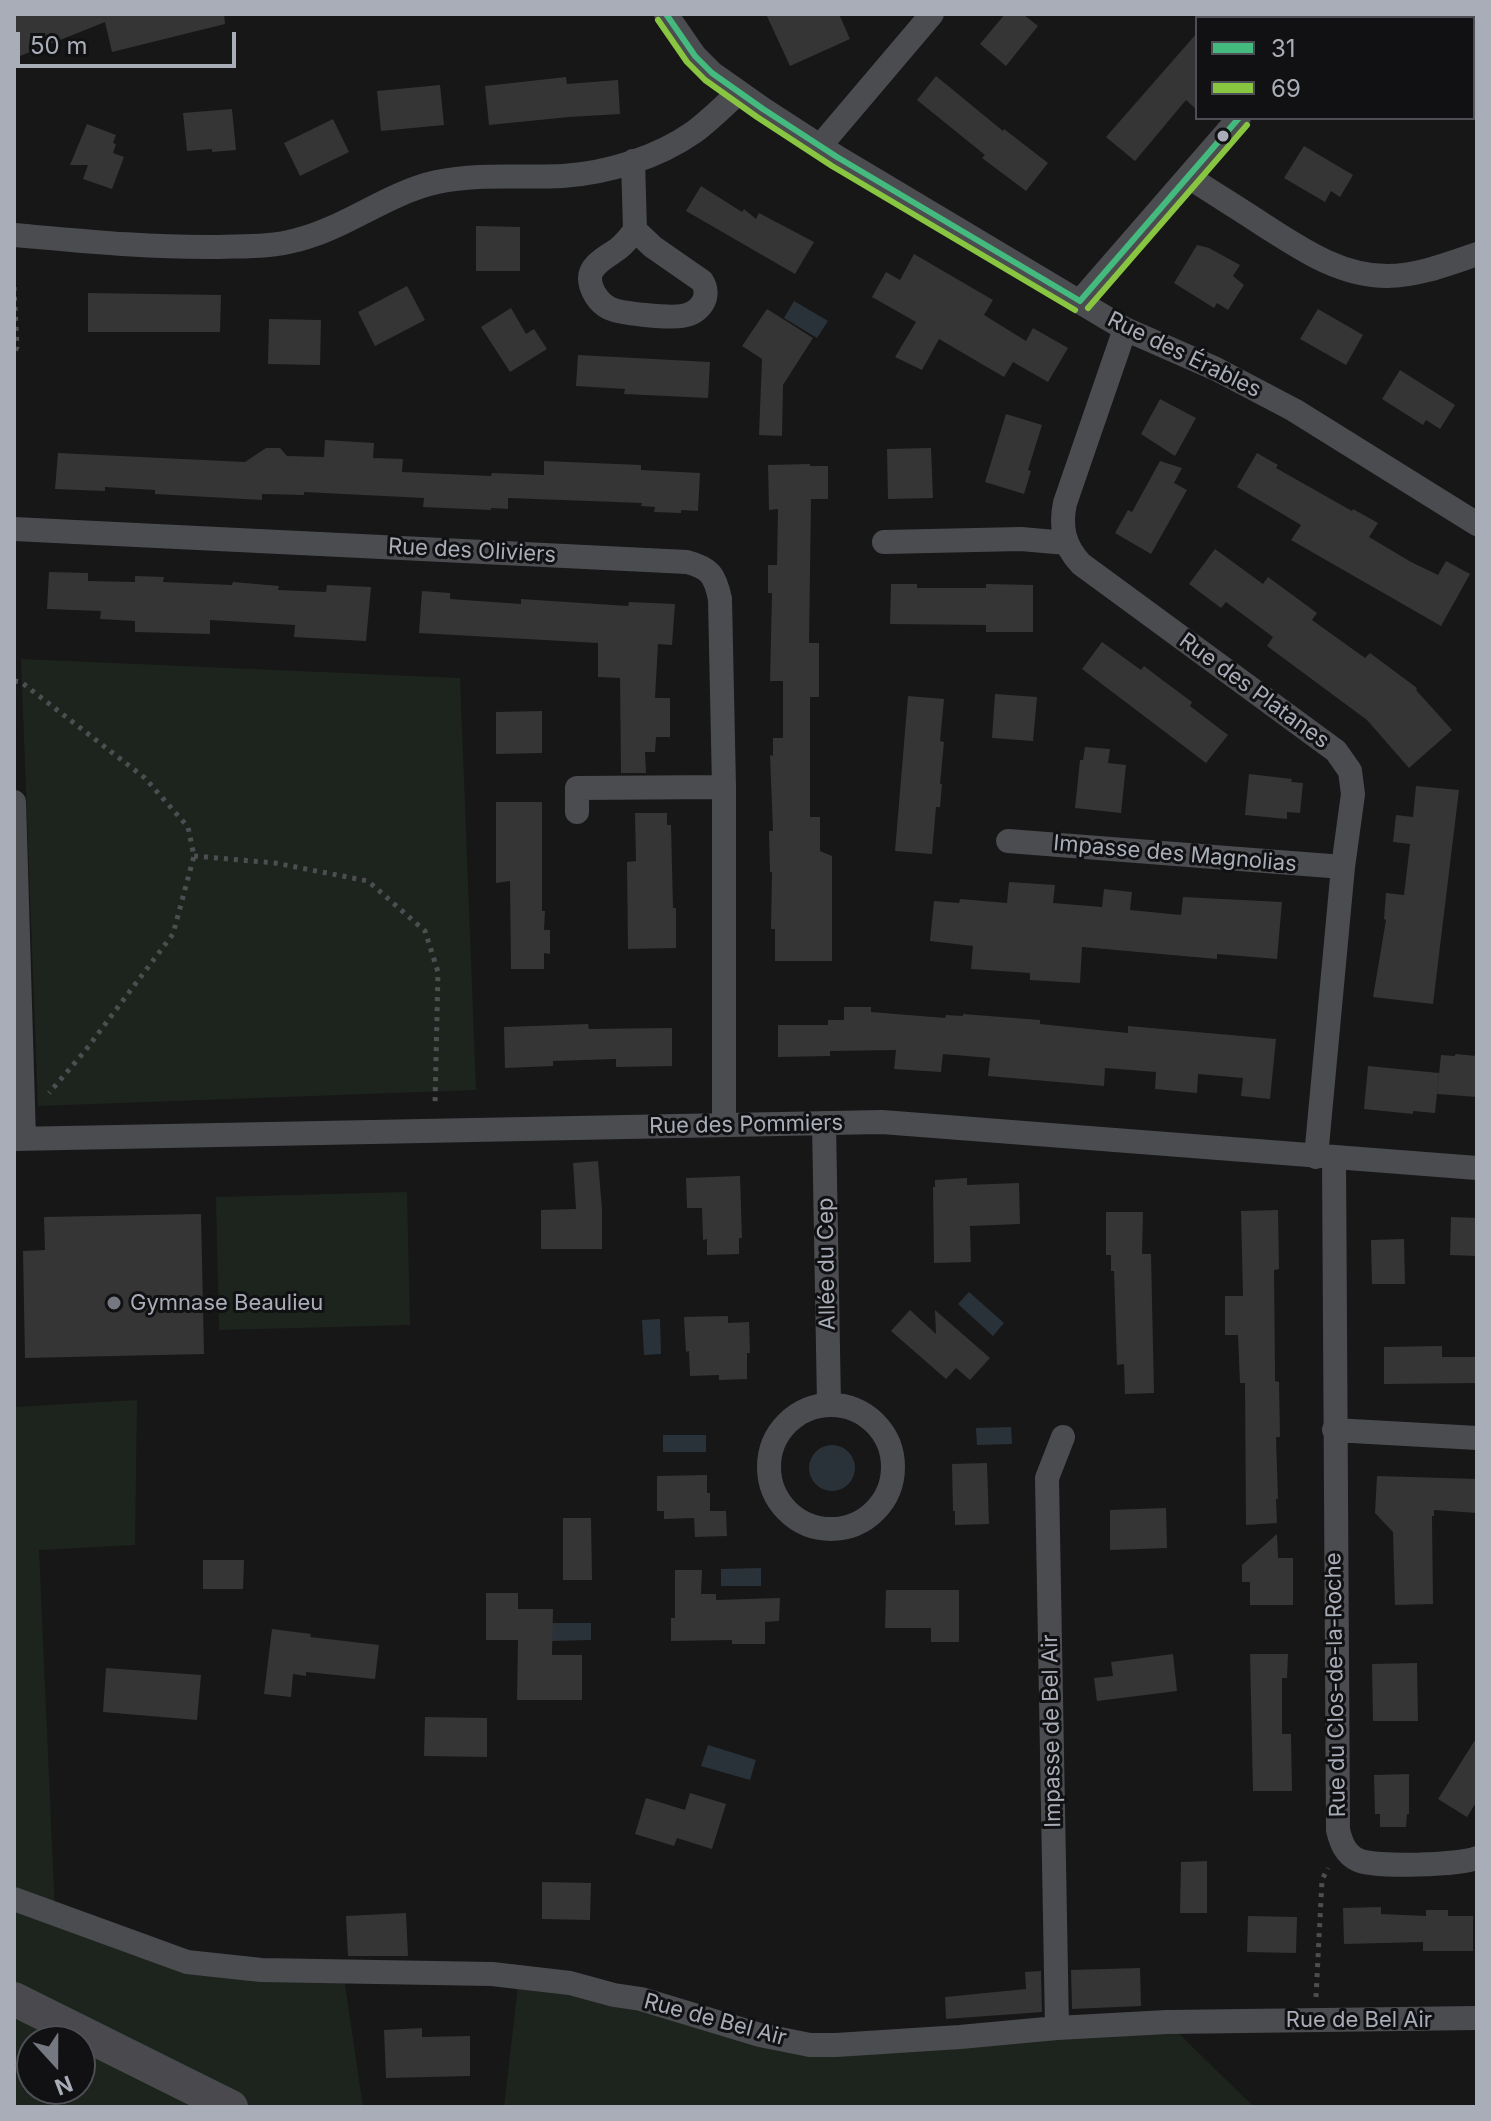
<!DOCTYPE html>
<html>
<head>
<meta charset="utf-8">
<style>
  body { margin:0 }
  #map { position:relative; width:1491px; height:2121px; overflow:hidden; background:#171717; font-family:Inter,sans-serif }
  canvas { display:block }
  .frame { position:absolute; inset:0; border:16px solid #a8adb8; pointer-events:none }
  .legend { position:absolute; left:1195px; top:16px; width:280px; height:104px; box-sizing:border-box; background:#111113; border:2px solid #4d4f55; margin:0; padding:10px 14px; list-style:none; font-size:24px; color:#a8adb8 }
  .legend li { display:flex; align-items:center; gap:16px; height:40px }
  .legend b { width:40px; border:2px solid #4d4f55 }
  .north { position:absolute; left:16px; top:2025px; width:80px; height:80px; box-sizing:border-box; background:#111113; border:2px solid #4d4f55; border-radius:50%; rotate:159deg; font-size:22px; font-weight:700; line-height:32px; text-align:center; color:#a8adb8 }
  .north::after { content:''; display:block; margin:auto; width:28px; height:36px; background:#757880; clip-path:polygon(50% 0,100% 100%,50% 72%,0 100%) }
  .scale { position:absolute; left:16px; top:32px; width:220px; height:36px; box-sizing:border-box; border:4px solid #a8adb8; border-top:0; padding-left:10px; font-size:24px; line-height:28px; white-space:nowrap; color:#a8adb8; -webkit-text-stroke:6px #111113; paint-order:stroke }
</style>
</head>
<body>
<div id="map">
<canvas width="1491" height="2121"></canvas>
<div class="frame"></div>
<ul class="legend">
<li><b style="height:10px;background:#44ba7f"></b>31</li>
<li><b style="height:10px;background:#88c540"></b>69</li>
</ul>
<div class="north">N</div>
<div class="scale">50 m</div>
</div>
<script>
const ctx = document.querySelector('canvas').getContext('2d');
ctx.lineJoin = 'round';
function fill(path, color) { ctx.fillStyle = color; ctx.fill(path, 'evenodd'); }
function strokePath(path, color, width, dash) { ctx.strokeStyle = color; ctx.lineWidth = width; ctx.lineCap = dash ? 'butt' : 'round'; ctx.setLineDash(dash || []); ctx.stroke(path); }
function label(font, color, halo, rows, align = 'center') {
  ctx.font = font + ' Inter,sans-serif'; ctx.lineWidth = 6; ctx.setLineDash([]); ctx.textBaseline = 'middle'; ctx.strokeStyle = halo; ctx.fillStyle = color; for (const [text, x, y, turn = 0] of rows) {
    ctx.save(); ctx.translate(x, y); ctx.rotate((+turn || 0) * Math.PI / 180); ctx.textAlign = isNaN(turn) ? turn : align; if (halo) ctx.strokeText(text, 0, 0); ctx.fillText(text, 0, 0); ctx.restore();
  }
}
fill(new Path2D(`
  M21 659 460 678 476 1090 38 1106Z
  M407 1192 410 1325 219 1330 216 1197Z
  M137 1400 135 1545 39 1550 55 1913 187 1962 343 1971 363 2107H14V1407ZM32 2041H80V2089H32Z
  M519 1977 810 2045 1167 2022 1254 2107H504Z`), '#1d241e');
fill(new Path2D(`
  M794 301 828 321 817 338 784 318Z
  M969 1292 1004 1323 993 1336 958 1304Z
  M660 1319 661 1354 644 1355 642 1320Z
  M1011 1427 1012 1444 977 1445 976 1428Z
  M663 1435H706V1452H663Z
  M809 1468a23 23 0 1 1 46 0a23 23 0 1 1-46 0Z
  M761 1568V1586H721V1569Z
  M551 1623H591V1640L551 1641Z
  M708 1745 756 1760 750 1780 701 1766Z`), '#2a3239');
fill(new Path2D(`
  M14 14H224L225 24 112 52 105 22 20 56 14 41Z
  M766 14H839L850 39 790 66Z
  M1005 14H1023L1038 26 1006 66 980 44Z
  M1197 33V110L1186 100 1135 161 1106 137Z
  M936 76 1003 131 1004 129 1048 163 1026 191 982 158 985 155 917 100Z
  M566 77 567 84 618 80 620 114 569 117 489 125 485 86Z
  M440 85 444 125 381 131 377 91Z
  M232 109 236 150 212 152V149L187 151 183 113Z
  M333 119 349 152 300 176 284 143Z
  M87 124 116 135 113 143 116 144 113 153 124 157 112 189 83 179 88 165H70Z
  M1304 146 1353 175 1340 197 1331 191 1325 202 1284 178Z
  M701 186 742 212 744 209 756 219 759 213 814 242 795 274 686 211Z
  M476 226 520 227V271H476Z
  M1197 245 1209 248 1240 265 1233 276 1244 285 1228 310 1217 303 1214 308 1174 283Z
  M914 254 993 300 984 315 1026 341 1033 328 1068 348 1048 382 1013 362 1004 377 939 339 922 370 895 357 916 322 872 297 886 272 900 280Z
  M407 286 425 320 375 346 358 312Z
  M88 293 221 295 220 332H88Z
  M511 308 526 334 534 329 547 349 510 372 481 327Z
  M767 309 813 338 783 385 782 436 759 435 762 359 742 346Z
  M1318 309 1363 335 1346 365 1300 339Z
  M269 319 321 320 320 365 268 364Z
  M578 355 710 362 708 398 624 394 625 389 576 386Z
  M1400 370 1455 405 1440 429 1426 420 1423 425 1382 399Z
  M1160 399 1196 418 1175 456 1141 434Z
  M1006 414 1042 425 1028 470 1031 471 1024 494 985 482Z
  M325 440 374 443 373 458 403 459 402 472 491 476 492 473 544 475V461L641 465V470L700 473 698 511 681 510V513L654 512 655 507 641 506 642 503 508 498V509L491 508V510L423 507 424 498 304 492V495L262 494V500L155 494V490L105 487V491L55 489 58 453 245 462 266 448H280L287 456 324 457Z
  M931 448 933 498 888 499 887 449Z
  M1257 453 1278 465 1276 468 1352 511 1353 509 1378 523 1369 537 1411 562 1438 575 1446 561 1470 574 1441 626 1291 540 1301 525 1237 487Z
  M1160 461 1182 468 1174 483 1187 490 1151 554 1115 533 1128 510 1132 512Z
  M810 464V466H828V499H811L809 643H819V697H810V817H820V851L832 856V961H775V929H771L772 872H770L769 831H773L770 755 773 756V738H783V681H770L772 593H768V565H777L778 509 769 510 768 465Z
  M1215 549 1263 584 1268 577 1317 613 1312 620 1365 658 1370 653 1417 688 1416 690 1452 730 1409 768 1367 720 1267 646 1273 637 1226 602 1221 608 1189 584Z
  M49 572 88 573V581L135 582V576L164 577 163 582 232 585 233 582 279 586 278 590 326 592 327 585 371 587 366 641 294 637 295 625 210 620V634L135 632V621L100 619 101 611 47 609Z
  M891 584H917V588H986V584L1033 585V632H986V625L890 624Z
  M422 591 450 593V599L521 604V599L628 606 629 602 675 604 672 645 658 644 655 698H670V737H656L655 752H645L646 773H621L620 678 598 677V643L419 633Z
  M1102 642 1141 670 1144 666 1161 679 1192 702 1190 706 1228 735 1206 763 1082 669Z
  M995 694 1037 697 1033 741 992 738Z
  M908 696 944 699 940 741 944 742 940 784H942L940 807H936L932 854 895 851Z
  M542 711V753L496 754V712Z
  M1085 747 1110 749 1108 763 1126 765 1121 813 1075 808 1080 760H1083Z
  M1249 774 1292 779 1291 782 1303 783 1300 813 1287 812V819L1245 815Z
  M1416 786 1459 790 1433 1004 1373 997 1386 920 1384 919 1386 893 1404 895 1410 844 1393 842 1396 815 1413 817Z
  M496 802H542V911H545L544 930H550V954L544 953V969H511L510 881 496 883Z
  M635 813H667V825H671L673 908H676V948L628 949 627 862 636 861Z
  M1009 882 1055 885 1053 903 1102 907 1104 889 1132 892 1130 910 1181 915 1183 897 1282 902 1277 959 1217 954V959L1082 947 1080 983 1030 980V973L971 969 973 946 930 941 934 901 959 903 960 899 1007 903Z
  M844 1007H871V1012L945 1018 946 1015 963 1016V1014L1040 1020V1024L1128 1033V1026L1276 1039 1270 1099 1241 1096 1243 1078 1198 1074 1197 1093 1155 1089 1156 1072 1105 1068 1104 1086 988 1076 990 1058 943 1054 941 1072 894 1069 896 1050 830 1051V1056L778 1057V1025H828V1020H844Z
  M588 1024 589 1029 672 1028V1066L616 1067V1059L553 1061V1066L505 1068 504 1027Z
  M1455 1054 1477 1056V1097L1437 1094 1441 1055 1455 1056Z
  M1368 1066 1439 1073 1435 1113 1413 1111V1114L1364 1109Z
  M598 1161 602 1209V1249H541V1210L576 1209 573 1163Z
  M740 1176 742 1238H739V1254L707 1255V1239L703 1240 702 1208H687L686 1178Z
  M967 1178V1185L1019 1183 1020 1224 970 1226 971 1262 934 1263 933 1187H935V1180Z
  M1278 1210 1279 1269 1274 1270 1275 1371V1381L1279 1382 1280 1437H1276L1278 1499H1276L1277 1523 1246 1525 1245 1383H1240L1238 1335H1225V1296H1243L1241 1211Z
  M1106 1212H1143L1142 1254H1151L1154 1393 1125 1394 1124 1364 1117 1365 1114 1271H1111V1255H1106Z
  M201 1214 204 1354 25 1358 23 1251 45 1250 44 1217Z
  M1451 1217 1477 1218V1256L1450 1255Z
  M1404 1239 1405 1284H1372L1371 1240Z
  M910 1310 936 1334 935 1310 990 1358 970 1380 956 1368 946 1379 891 1331Z
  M728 1316V1323L749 1322 750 1353H747V1379L719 1380V1375L690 1376 689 1351 686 1352 684 1317Z
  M1442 1346V1357H1477V1383L1384 1384V1347Z
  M987 1463 989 1524 955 1525V1511H953L952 1464Z
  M707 1475V1493H710V1511H726L727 1536 695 1537 694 1518 664 1519V1511H657V1476Z
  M1377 1476 1477 1479V1513L1434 1510V1516H1432L1433 1604 1395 1605 1393 1532 1375 1513Z
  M1166 1508 1167 1548 1110 1550V1510Z
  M563 1518H591L592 1580H563Z
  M1277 1534 1278 1558H1293V1605H1250V1582H1242V1565Z
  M203 1560H244L243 1589H203Z
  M675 1570H702L701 1594H716V1600L780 1598 779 1621 765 1622V1644H732V1640L671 1641V1618H675Z
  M886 1590H959V1642H931V1628H885Z
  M486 1593H518V1609H553L552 1655H582V1700H517L518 1640H486Z
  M272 1629 311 1634 310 1637 379 1645 375 1679 306 1672V1676L293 1674 291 1697 264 1694Z
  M1173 1654 1177 1691 1097 1701 1094 1678 1113 1676 1111 1662Z
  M1250 1654H1288L1287 1678H1282V1734H1291L1292 1791H1253Z
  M1417 1663 1418 1721H1373L1372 1664Z
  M106 1668 201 1675 197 1720 103 1712Z
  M425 1717 487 1718V1757L424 1756Z
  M1477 1737V1801L1467 1817 1438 1799Z
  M1409 1774V1814H1407L1406 1827H1380V1814H1375L1374 1775Z
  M690 1793 726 1804 712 1849 677 1838 674 1846 635 1834 646 1798 685 1810Z
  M1207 1861V1913H1180L1181 1862Z
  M542 1882 591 1883 590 1920 542 1919Z
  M1381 1907V1914L1426 1916V1910H1448V1916H1473V1951H1423V1942L1344 1944 1343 1908Z
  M406 1913 408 1956H348L346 1916Z
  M1248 1916 1297 1917 1296 1953 1247 1952Z
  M1140 1968 1141 2006 1072 2009 1071 1970Z
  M1041 1971 1042 2012 946 2019 945 1997 1026 1989 1025 1972Z
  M422 2028V2037L470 2036V2076L386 2078 384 2030Z`), '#353536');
strokePath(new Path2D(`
  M14 287 17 347 14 354
  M14 681 21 682 145 778 188 827 194 856 173 934 85 1051 49 1093
  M194 856 275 863 368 881 425 931 438 972 435 1104
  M1316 1997 1322 1880 1328 1868`), '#4d4e52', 5, [4, 6]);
strokePath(new Path2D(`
  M666 14 695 56 712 73 763 109 837 157 1125 329 1216 369 1294 410 1477 524
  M1327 18 1331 14
  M820 146 932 14
  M633 161 635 230 653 247 702 281C712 297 700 313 682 316 670 318 620 314 609 308 599 303 590 290 590 278 590 264 609 256 619 248 625 243 630 237 635 230
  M1189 177C1213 193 1238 208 1262 224 1300 248 1339 276 1387 276 1417 276 1448 264 1477 254
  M14 235C82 241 151 248 219 247 245 246 272 247 297 240 346 228 387 193 437 182 479 173 520 178 563 176 607 173 657 158 694 132 710 120 724 106 739 92
  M1080 301 1239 118
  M1125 329 1065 503C1060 527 1064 546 1081 564L1336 751 1350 771 1353 794 1343 867 1316 1157
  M14 529 687 562C710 568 715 575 720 599L724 787V1125
  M884 542 1021 539 1067 543
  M14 802 24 1139
  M577 812V788L724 787
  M1008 841 1343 867
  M824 1123 829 1404
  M14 1139 882 1122 1477 1168
  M1334 1158 1338 1830C1341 1842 1345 1854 1358 1860 1374 1868 1460 1865 1477 1858
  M769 1467a62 62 0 1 1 124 0a62 62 0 1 1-124 0Z
  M1334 1430 1477 1438
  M14 1899 187 1962 261 1970 492 1974 570 1983 614 1995 641 1999 760 2035 810 2045H836L960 2037 1057 2028 1167 2022 1477 2018
  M1057 2028 1047 1478 1063 1437`), '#4b4c50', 24);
strokePath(new Path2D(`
  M14 1999 231 2107`), '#4a4a4e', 34);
strokePath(new Path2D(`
  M666 14 695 56 712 73 763 109 837 157 1080 301
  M1080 301 1239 118`), '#44ba7f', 6);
strokePath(new Path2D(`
  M658 20 687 62 705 80 757 117 832 166 1075 310
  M1088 308 1247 125`), '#88c540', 6);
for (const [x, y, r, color] of [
  [1223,136,7,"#a8adb8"],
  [114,1303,8,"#757880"]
]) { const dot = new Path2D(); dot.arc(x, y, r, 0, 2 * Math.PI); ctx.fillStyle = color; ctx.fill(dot); strokePath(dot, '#111113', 3); }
label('22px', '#a8adb8', '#111113', [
  ["Rue des Érables",1184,355,26],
  ["Rue des Oliviers",472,551,3],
  ["Rue des Platanes",1254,691,36],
  ["Impasse des Magnolias",1175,854,5],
  ["Rue des Pommiers",746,1125,-1],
  ["Allée du Cep",827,1264,-91],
  ["Rue du Clos-de-la-Roche",1336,1685,-91],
  ["Impasse de Bel Air",1052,1731,-91],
  ["Rue de Bel Air",715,2020,15],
  ["Rue de Bel Air",1359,2020]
]);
label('22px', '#a8adb8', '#111113', [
  ["Gymnase Beaulieu",130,1303]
], 'left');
</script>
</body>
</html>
